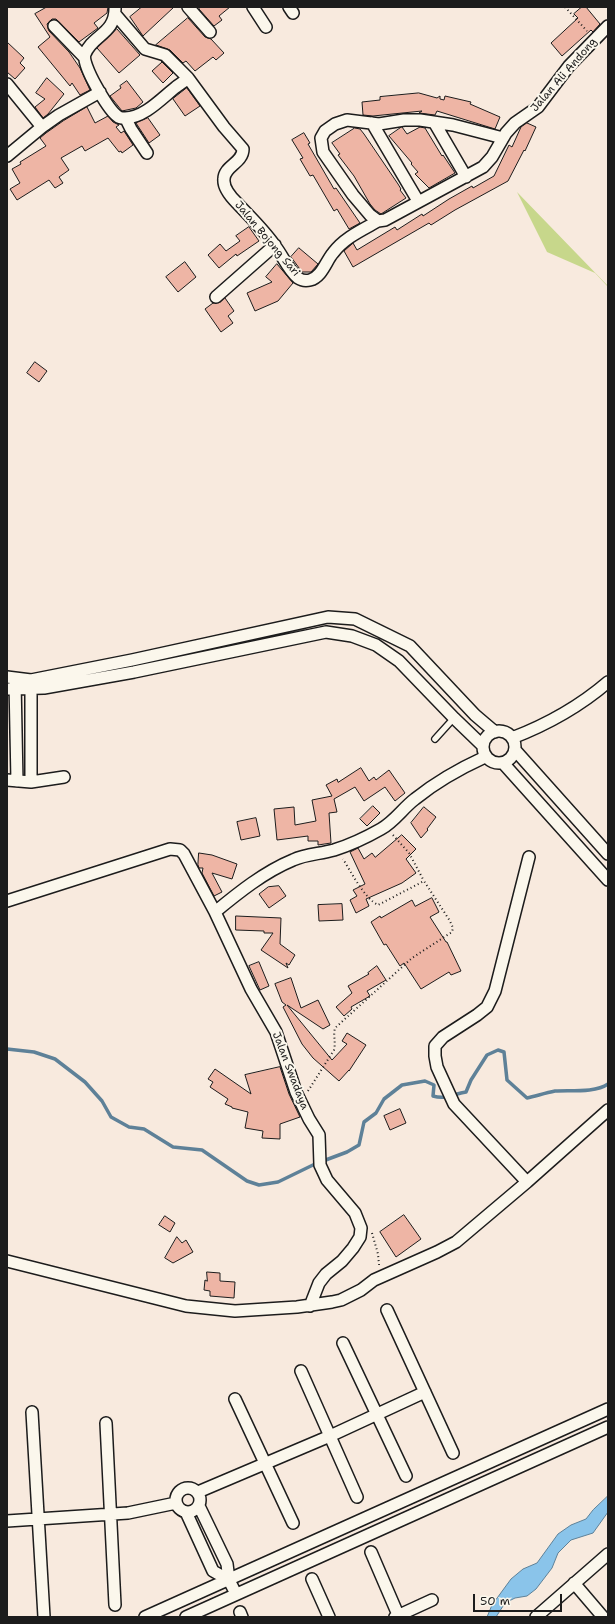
<!DOCTYPE html>
<html>
<head>
<meta charset="utf-8">
<style>
  body { margin:0 }
  #map { position:relative; width:615px; height:1624px; overflow:hidden; background:#f8eade; font-family:"Shantell Sans",sans-serif }
  canvas { display:block }
  .frame { position:absolute; inset:0; border:8px solid #1c1c1c; pointer-events:none }
  .scale { position:absolute; left:473px; top:1594px; width:89px; height:18px; box-sizing:border-box; border:2px solid #1c1c1c; border-top:0; padding-left:5px; font-size:12px; line-height:14px; white-space:nowrap; color:#1c1c1c; -webkit-text-stroke:3px #fbf7ec; paint-order:stroke }
</style>
</head>
<body>
<div id="map">
<canvas width="615" height="1624"></canvas>
<div class="frame"></div>
<div class="scale">50 m</div>
</div>
<script>
const ctx = document.querySelector('canvas').getContext('2d');
ctx.lineJoin = 'round';
function fill(path, color) { ctx.fillStyle = color; ctx.fill(path, 'evenodd'); }
function strokePath(path, color, width, dash) { ctx.strokeStyle = color; ctx.lineWidth = width; ctx.lineCap = dash ? 'butt' : 'round'; ctx.setLineDash(dash || []); ctx.stroke(path); }
function label(font, color, halo, rows, align = 'center') {
  ctx.font = font + ' "Shantell Sans",sans-serif'; ctx.lineWidth = 4; ctx.setLineDash([]); ctx.textBaseline = 'middle'; ctx.strokeStyle = halo; ctx.fillStyle = color; for (const [text, x, y, turn = 0] of rows) {
    ctx.save(); ctx.translate(x, y); ctx.rotate((+turn || 0) * Math.PI / 180); ctx.textAlign = isNaN(turn) ? turn : align; if (halo) ctx.strokeText(text, 0, 0); ctx.fillText(text, 0, 0); ctx.restore();
  }
}
fill(new Path2D(`
  M517 192 608 286V287L595 273 547 252Z`), '#c7d78b');
const water = new Path2D(`
  M608 1496V1512L593 1533 571 1540 558 1553 552 1568 536 1589 527 1596 515 1598 505 1603 496 1617H487L492 1605 511 1579 523 1569 537 1563 558 1534 571 1525 586 1519 593 1510Z`);
fill(water, '#8ac4ea');
strokePath(water, '#5e8198', 1);
strokePath(new Path2D(`
  M7 1049 34 1052 55 1059 85 1082 102 1101 111 1117 129 1127 144 1129 173 1147 202 1150 247 1181 259 1185 278 1182 315 1164 347 1152 359 1145 364 1122 376 1113 384 1099 402 1085 425 1081 434 1085 433 1096C446 1100 453 1094 466 1092L471 1080 487 1055 498 1050 504 1052 507 1080 527 1098C536 1096 545 1093 555 1091 570 1090 595 1093 608 1084`), '#5e8198', 3.5);
const building = new Path2D(`
  M47 7H108L107 13 94 23 98 28 79 42 56 19H52L47 24 49 31 69 52 80 68 90 90 80 95 72 83 70 86 38 47 50 37 35 14Z
  M142 7H174L143 36 130 17Z
  M201 7H230L219 16 222 20 214 26 199 9Z
  M582 7H586L600 24 593 32 591 30 562 56 551 43 578 18 574 14Z
  M188 18 205 37 211 39 224 53 216 60 213 57 195 71 186 61 183 63 170 50 156 45Z
  M117 29 140 55 119 73 97 48Z
  M7 42 24 58 20 63 25 68 15 79 7 72Z
  M161 61 173 73 163 83 152 71 162 62Z
  M47 78 64 94 48 114 43 118 35 107 45 99 36 93Z
  M127 81 143 102 136 108 122 111 110 96 121 88 120 86Z
  M187 88 200 106 185 116 173 99Z
  M419 93 437 98 440 96V99L444 100 445 96 471 102 470 104 500 117 495 129 437 111 435 115 419 113 422 111 373 116 363 115 362 102 380 100V97Z
  M87 107 95 123 108 116 113 122 119 125 116 127 121 133 124 131 133 145 122 153 121 151 119 152 108 138 85 151 82 146 61 158 69 170 59 177 63 183 55 188 49 180 17 200 10 189 20 183 12 169 21 164 20 162 46 146 40 138 46 133 63 121Z
  M148 118 160 135 149 143 136 123Z
  M527 123 536 127 525 151 524 150 508 181 455 210 431 225 429 223 353 267 344 251 353 243 357 250 395 227 397 230 422 214 423 216 449 199 472 186 473 188 494 176 509 145 512 147 521 127Z
  M402 127 407 134 420 127 425 128 442 156 443 155 455 173 429 188 415 174 418 172 411 164 412 163 389 136Z
  M355 128 360 129 364 134 398 184 401 189 400 190 406 198 381 214 375 210 370 204 354 176 338 155 340 154 332 143Z
  M304 133 310 143 308 144 334 189 336 188 360 223 349 229 337 209 334 211 313 175 310 176 300 159 303 158 292 140Z
  M249 227 259 241 237 256 236 254 219 268 208 255 220 244 226 251 240 241 236 236Z
  M299 248 318 264 311 272H302L291 257Z
  M185 262 196 277 178 292 166 277Z
  M277 264 293 283 278 301 255 311 247 293 272 282 266 277Z
  M225 298 234 311 228 316 233 323 221 332 205 309 213 303 220 302Z
  M35 362 47 371 39 382 27 373Z
  M361 768 369 781 374 777 376 780 389 770 405 793 395 801 385 787 364 801 355 787 334 799 337 812 329 813 331 843 318 845V841H308V836L277 840 274 809 294 807 295 825 316 821 312 800 332 796 326 785 337 779 338 782Z
  M373 806 380 813 367 826 360 819Z
  M424 807 436 817 427 829 428 830 421 838 411 823Z
  M256 818 260 836 241 840 237 822Z
  M402 835 416 849 406 859 416 873 402 883 366 899 369 906 356 913 350 900 357 896 353 890 365 884 350 852 358 848 364 859 372 853 375 857Z
  M199 853 212 855 237 864 232 879 212 873 222 892 214 896 202 873 203 868H199L198 865Z
  M279 886 286 896 269 908 259 894 268 887Z
  M432 898 439 912 430 917 446 942H447L461 971 451 975 449 972 421 989 404 963 400 966 386 944 384 945 371 922 380 916 381 918 412 900 415 906Z
  M342 904 343 920 319 921 318 905Z
  M236 916 281 918 280 944 295 955 289 965 286 963 288 968 261 950 273 933H264V931L236 930Z
  M259 962 269 986 260 990 249 966Z
  M377 966 386 980 367 991 370 996 351 1007 352 1009 344 1016 336 1007 352 993 348 986 369 974 368 973Z
  M291 978 301 1008 318 1000 330 1025 323 1029 287 1005 332 1060 347 1044 342 1041 347 1033 366 1045 349 1071V1070L339 1081 313 1058 302 1044 283 1007 286 1005 282 1002 275 984Z
  M280 1067 289 1094 300 1117 280 1124V1139L262 1138 263 1131 245 1128 248 1112 232 1108V1107L225 1104 228 1099 210 1087 213 1082 208 1079 215 1069 251 1094 245 1075Z
  M400 1109 406 1123 390 1130 384 1116Z
  M404 1215 421 1239 396 1257 380 1232Z
  M165 1216 175 1223 170 1232 159 1225Z
  M177 1237 182 1243 186 1240 193 1252 173 1263 165 1258Z
  M207 1272 220 1273V1281L235 1282 234 1298 210 1296V1291L204 1290 205 1280 207 1281Z`);
fill(building, '#eeb5a5');
strokePath(building, '#1c1c1c', 1);
const service = new Path2D(`
  M435 739 454 718`);
const minor = new Path2D(`
  M115 7C116 34 92 35 85 54 81 65 108 108 116 115 119 118 121 118 125 118 144 118 162 98 176 87 180 84 185 81 188 78L224 127 243 149C243 163 224 166 224 179 223 187 231 197 237 203 250 217 264 230 275 246 283 256 288 270 298 278 301 280 306 281 310 280 322 277 326 261 333 253 344 238 362 230 378 221
  M188 7 210 32
  M253 7 266 27
  M289 7 293 13
  M115 14 145 49 165 55 188 78
  M54 26 84 57
  M7 84 42 127
  M126 119 131 129 147 153
  M434 122 466 177
  M372 123 418 201
  M503 138 453 125 420 120H404L379 124 347 120 335 124 325 131 321 138 323 152 353 195 370 215 378 221 385 220 483 167 492 157 506 133 515 123 538 107 569 66 608 26
  M7 156 42 127 59 115 100 92
  M216 297 275 245
  M7 677 31 680 132 660 328 617 355 619 410 646 475 715 495 732
  M15 682 17 781
  M31 682V782
  M7 689 44 688 134 672 326 632 352 636 376 645 399 661 454 718 482 745
  M483 747a16 16 0 1 1 32 0a16 16 0 1 1-32 0Z
  M512 738C546 725 580 706 608 682
  M515 750 608 854
  M503 763 608 880
  M7 780 31 782 64 777
  M7 901 170 849 180 850 184 854 215 912 251 989 276 1032 296 1092 309 1119 319 1135 320 1165 327 1180 355 1213 361 1228 360 1237 353 1248 342 1261 326 1274 319 1283 310 1306
  M215 912C238 893 264 872 293 860 306 854 320 854 334 850 350 845 367 837 381 829 395 821 403 808 415 799 436 782 461 768 485 757
  M527 1182 454 1104 437 1067 435 1056V1046L443 1037 477 1015 487 1007 495 991 529 857
  M7 1261 186 1306 235 1311 297 1307 332 1302 341 1300 361 1290 374 1280 437 1252 456 1242 527 1182 608 1110
  M387 1310 453 1453
  M343 1343 406 1476
  M301 1371 357 1497
  M235 1399 293 1523
  M32 1412 44 1617
  M106 1423 115 1605
  M176 1500a12 12 0 1 1 24 0a12 12 0 1 1-24 0Z
  M198 1492 330 1436 425 1392
  M199 1506 227 1564 229 1580 236 1594
  M186 1512 213 1571 229 1580
  M7 1521 128 1513 176 1503
  M371 1552 399 1617
  M312 1579 329 1617
  M574 1583 603 1617
  M240 1612 242 1617
  M145 1617 608 1409
  M186 1617 608 1427
  M395 1617 432 1600
  M536 1617 608 1554`);
strokePath(service, '#1c1c1c', 8);
strokePath(minor, '#1c1c1c', 14);
strokePath(new Path2D(`
  M565 7 587 31
  M393 835 409 853 424 881
  M308 1091 334 1050C336 1042 333 1036 335 1028L412 958 452 932 453 928 450 921 424 881 378 905C365 899 351 872 343 859
  M372 1233 378 1254 379 1265`), '#1c1c1c', 2, [1, 3]);
strokePath(service, '#fbf7ec', 5.5);
strokePath(minor, '#fbf7ec', 11);
label('11px', '#1c1c1c', '#fbf7ec', [
  ["Jalan Ali Andong",564,75,-49],
  ["Jalan Bojong Sari",267,239,50],
  ["Jalan Swadaya",290,1071,69]
]);
</script>
</body>
</html>
